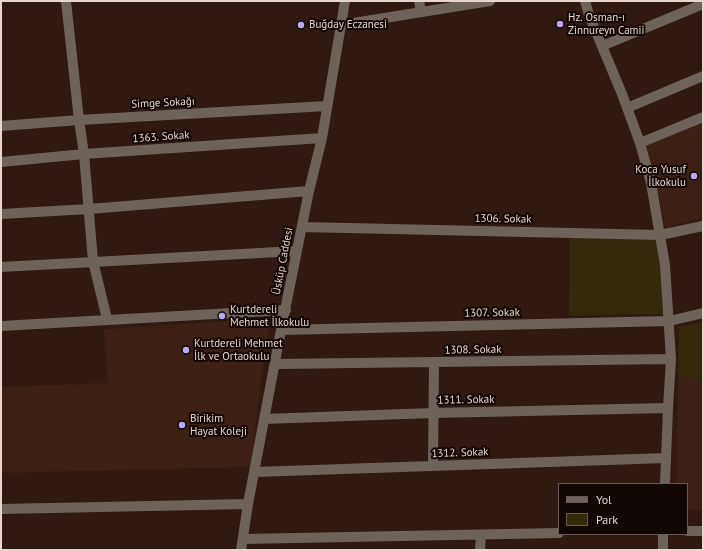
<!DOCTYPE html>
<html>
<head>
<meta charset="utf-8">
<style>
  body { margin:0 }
  #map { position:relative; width:704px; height:551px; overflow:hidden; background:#301911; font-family:"PT Sans",sans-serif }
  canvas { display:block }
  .frame { position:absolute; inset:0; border:2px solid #e7d6d0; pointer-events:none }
  .legend { position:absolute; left:558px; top:483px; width:130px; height:52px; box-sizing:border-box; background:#110704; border:1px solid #675a56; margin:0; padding:5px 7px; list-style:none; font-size:12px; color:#e7d6d0 }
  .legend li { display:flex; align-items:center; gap:8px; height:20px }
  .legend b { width:20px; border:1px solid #675a56 }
</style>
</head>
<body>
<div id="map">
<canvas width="704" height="551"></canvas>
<div class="frame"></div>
<ul class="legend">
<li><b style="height:5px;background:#6d635b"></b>Yol</li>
<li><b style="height:11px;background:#34280d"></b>Park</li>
</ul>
</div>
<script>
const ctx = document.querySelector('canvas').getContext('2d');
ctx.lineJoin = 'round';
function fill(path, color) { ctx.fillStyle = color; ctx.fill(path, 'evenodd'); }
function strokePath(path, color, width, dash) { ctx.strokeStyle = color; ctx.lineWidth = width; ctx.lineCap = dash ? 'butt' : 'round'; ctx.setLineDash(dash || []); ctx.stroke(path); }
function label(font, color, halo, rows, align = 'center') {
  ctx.font = font + ' "PT Sans",sans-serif'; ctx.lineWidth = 4; ctx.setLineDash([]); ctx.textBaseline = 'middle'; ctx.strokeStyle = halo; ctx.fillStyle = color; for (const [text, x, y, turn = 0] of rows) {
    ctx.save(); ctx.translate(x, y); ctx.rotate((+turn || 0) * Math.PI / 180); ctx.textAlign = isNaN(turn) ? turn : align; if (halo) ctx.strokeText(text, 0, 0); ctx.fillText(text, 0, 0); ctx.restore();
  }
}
fill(new Path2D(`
  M703 122V218L666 228 646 145Z
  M271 318 262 372 251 467 1 473V387L108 383 104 329Z
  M678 375 703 382V512L687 508V484H677Z`), '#3c1f15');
fill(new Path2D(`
  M570 236 660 238 667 314 569 315Z
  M703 322V382L678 375 679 327Z`), '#34280d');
strokePath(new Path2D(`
  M66 1 79 120 84 154 93 261 107 319
  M419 1 421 12
  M585 1 589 15 622 94 640 143 651 183 665 265 671 359 668 408 665 484
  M341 25 490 1
  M602 46 703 4
  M627 108 703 76
  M1 126 79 120 327 106
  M640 143 703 117
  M1 162 84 154 322 138
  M1 214 89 209 309 191
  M302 227 660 235 703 226
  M1 267 297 251
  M1 326 286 310
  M281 330 669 321 703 313
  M275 364 671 359
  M264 419 433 413 668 408
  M433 466 434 362
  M255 472 666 458
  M1 509 248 504
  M687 531H703
  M243 539 559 533
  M241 550 248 504 281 330 309 191 322 138 345 1
  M480 550 481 535
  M663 550V534`), '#6d635b', 10);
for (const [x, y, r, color] of [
  [560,24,4,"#b7abf8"],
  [301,25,4,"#b7abf8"],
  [694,176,4,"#b7abf8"],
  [222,316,4,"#b7abf8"],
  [186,350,4,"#b7abf8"],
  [182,425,4,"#b7abf8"]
]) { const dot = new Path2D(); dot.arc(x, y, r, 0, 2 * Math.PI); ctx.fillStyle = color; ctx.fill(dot); strokePath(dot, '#110704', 1.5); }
label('11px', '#e7d6d0', '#110704', [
  ["Hz. Osman-ı",568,18],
  ["Zinnureyn Camii",568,31],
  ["Buğday Eczanesi",309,25],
  ["Koca Yusuf",686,170,"right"],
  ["İlkokulu",686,183,"right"],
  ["Kurtdereli",230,310],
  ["Mehmet İlkokulu",230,323],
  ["Kurtdereli Mehmet",194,344],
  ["İlk ve Ortaokulu",194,357],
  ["Birikim",190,419],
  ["Hayat Koleji",190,432]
], 'left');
label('11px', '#e7d6d0', '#110704', [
  ["Simge Sokağı",163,103,-3],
  ["1363. Sokak",161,137,-4],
  ["1306. Sokak",503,219,1],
  ["Üsküp Caddesi",283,261,-79],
  ["1307. Sokak",492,313,-1],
  ["1308. Sokak",473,350,-1],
  ["1311. Sokak",466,400,-1],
  ["1312. Sokak",460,453,-2]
]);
</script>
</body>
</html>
